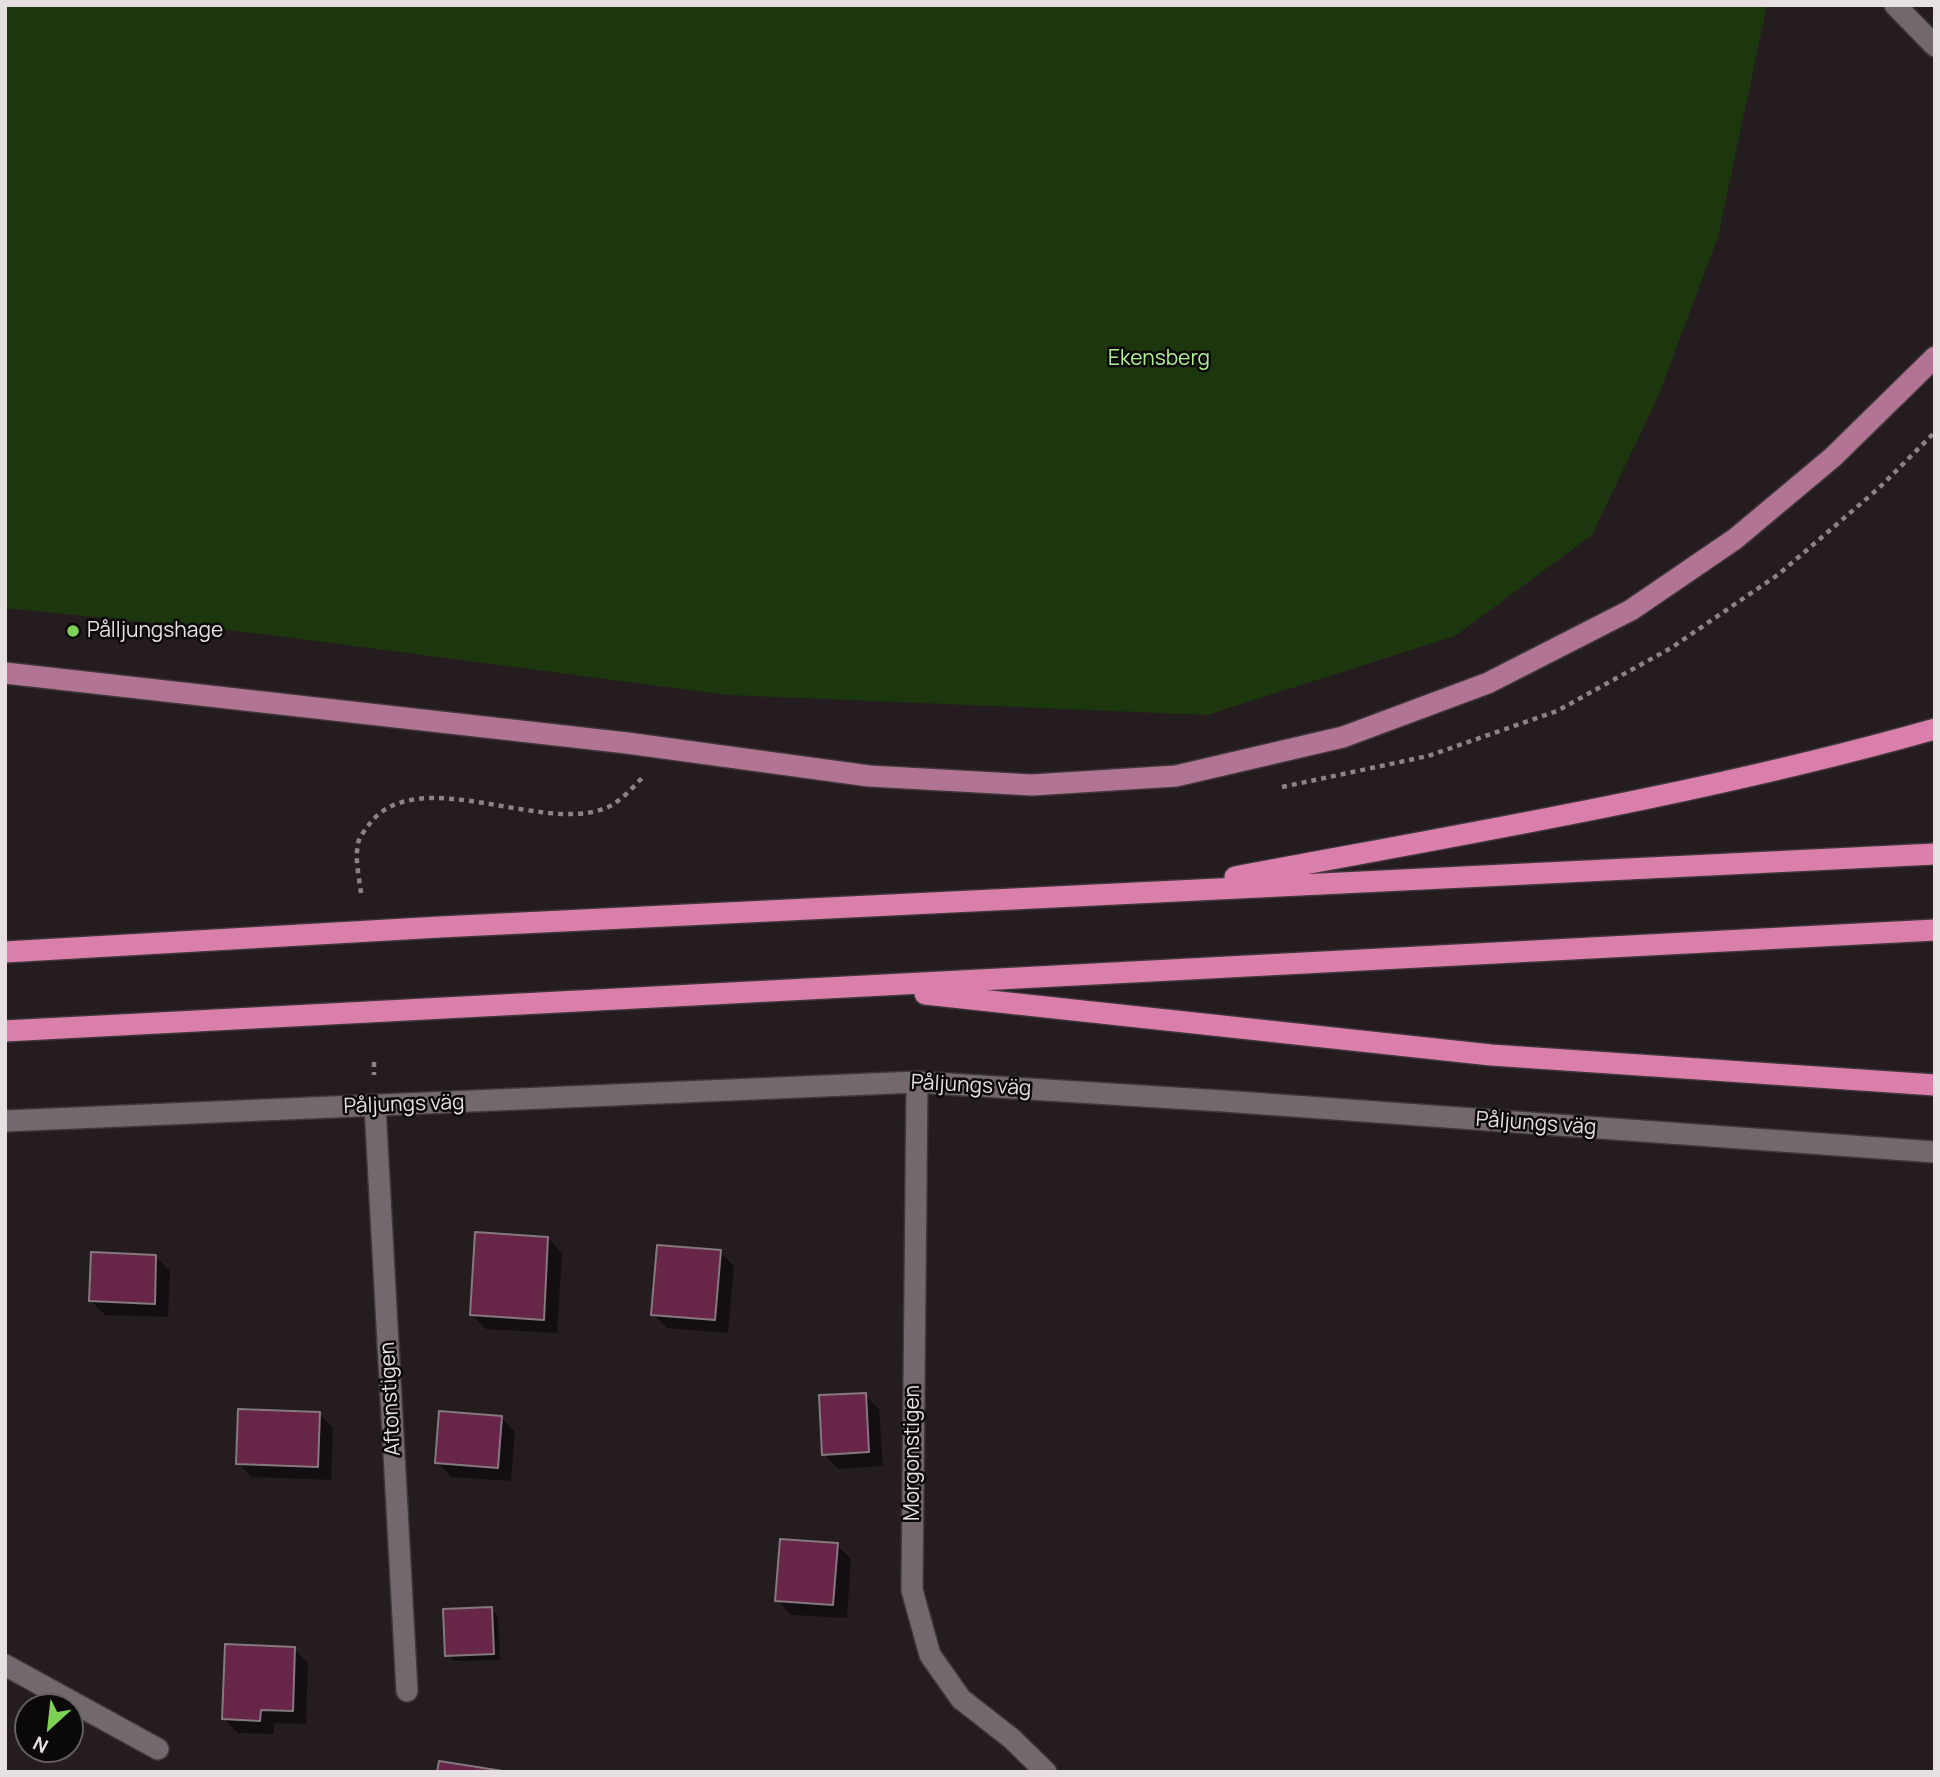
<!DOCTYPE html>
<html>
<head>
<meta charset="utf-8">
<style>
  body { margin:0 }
  #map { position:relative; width:1940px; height:1777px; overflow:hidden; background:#251c20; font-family:Manrope,sans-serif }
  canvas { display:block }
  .frame { position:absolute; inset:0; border:7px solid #e6e0e2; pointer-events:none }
  .north { position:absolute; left:14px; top:1693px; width:70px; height:70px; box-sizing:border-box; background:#0b0809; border:2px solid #635e60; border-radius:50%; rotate:207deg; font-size:19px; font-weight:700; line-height:28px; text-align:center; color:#e6e0e2 }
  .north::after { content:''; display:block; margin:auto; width:24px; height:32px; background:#7ed153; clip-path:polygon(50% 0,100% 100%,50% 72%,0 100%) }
</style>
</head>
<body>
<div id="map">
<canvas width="1940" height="1777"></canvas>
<div class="frame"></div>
<div class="north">N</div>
</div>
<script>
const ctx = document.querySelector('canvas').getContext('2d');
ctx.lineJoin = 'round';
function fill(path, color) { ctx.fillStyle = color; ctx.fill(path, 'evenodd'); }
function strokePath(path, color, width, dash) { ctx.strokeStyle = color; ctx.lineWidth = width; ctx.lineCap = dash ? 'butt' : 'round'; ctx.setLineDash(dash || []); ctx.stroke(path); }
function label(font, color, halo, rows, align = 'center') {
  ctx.font = font + ' Manrope,sans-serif'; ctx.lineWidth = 5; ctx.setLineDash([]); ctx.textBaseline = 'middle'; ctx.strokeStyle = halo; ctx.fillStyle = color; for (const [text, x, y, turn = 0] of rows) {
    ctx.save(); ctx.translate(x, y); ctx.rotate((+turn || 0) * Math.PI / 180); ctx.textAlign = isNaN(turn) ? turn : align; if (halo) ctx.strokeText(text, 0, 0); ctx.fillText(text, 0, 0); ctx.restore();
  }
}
fill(new Path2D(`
  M5 5H1767L1718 237 1658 397 1592 535 1455 636 1207 715 728 695 255 633 5 608Z`), '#1c370d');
fill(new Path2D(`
  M548 1238 562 1253 557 1333 486 1329 472 1315Z
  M720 1252 734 1266 728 1333 667 1328 653 1314Z
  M156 1257 170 1271 168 1317 105 1315 91 1301Z
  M865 1395 879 1409 883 1466 838 1469 824 1454Z
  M319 1414 333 1428 331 1480 252 1477 238 1463Z
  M501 1417 515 1432 511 1481 451 1477 437 1462Z
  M837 1545 851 1559 847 1618 791 1615 777 1600Z
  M491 1609 498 1616 500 1660 454 1661 447 1655Z
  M294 1649 308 1663 306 1724 274 1723V1734L238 1733 224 1719Z`), '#0007');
const building = new Path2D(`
  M475 1232 548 1237 544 1320 470 1315Z
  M657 1245 721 1250 715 1320 651 1315Z
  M91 1252 156 1255 155 1304 89 1301Z
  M866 1393 869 1452 822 1455 819 1395Z
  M238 1409 320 1412 318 1467 236 1464Z
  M439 1411 502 1416 498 1468 435 1463Z
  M780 1539 838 1543 833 1605 775 1601Z
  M492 1607 494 1654 445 1656 443 1609Z
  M225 1644 295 1647 293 1711 261 1710 260 1721 222 1719Z
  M439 1761 509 1772H437Z`);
fill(building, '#672548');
strokePath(building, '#84797d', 2);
const minor = new Path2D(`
  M1895 5 1935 46
  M917 1082 912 1590 930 1655 961 1699 1011 1738 1046 1772
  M375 1106 407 1691
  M5 1121 917 1082 1223 1101 1935 1152
  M5 1665 158 1749`);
const major = new Path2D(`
  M5 673 627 743 869 776 1032 785 1176 776 1343 737 1488 683 1631 610 1735 539 1833 457 1935 357`);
const highway = new Path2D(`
  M1235 877C1469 833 1705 794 1935 729
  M5 952 440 927 1935 854
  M925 994 1491 1055 1935 1085
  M5 1031 1935 930`);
strokePath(minor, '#3e3639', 24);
strokePath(major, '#3e3639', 24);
strokePath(highway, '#3e3639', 24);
strokePath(new Path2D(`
  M1282 787 1428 756 1557 711 1671 648 1779 574 1879 488 1935 432
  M361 893C359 876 354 856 359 840 361 835 365 830 368 826 413 761 539 833 603 809 619 804 632 788 644 776
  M374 1062V1075`), '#8b8487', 4.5, [5, 5]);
strokePath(minor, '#73686d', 21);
strokePath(major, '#b17593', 21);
strokePath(highway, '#da7eac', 21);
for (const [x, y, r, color] of [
  [73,631,7,"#7ed153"]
]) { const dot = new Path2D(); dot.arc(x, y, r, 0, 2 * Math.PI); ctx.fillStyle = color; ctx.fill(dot); strokePath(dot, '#0b0809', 2.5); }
label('21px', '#b0ee94', '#0b0809', [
  ["Ekensberg",1159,359]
]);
label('21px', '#e6e0e2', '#0b0809', [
  ["Pålljungshage",87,631]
], 'left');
label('21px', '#e6e0e2', '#0b0809', [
  ["Påljungs väg",971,1086,3],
  ["Påljungs väg",404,1105,-2],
  ["Påljungs väg",1536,1124,4],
  ["Aftonstigen",391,1399,-93],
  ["Morgonstigen",913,1453,-90]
]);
</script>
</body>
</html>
